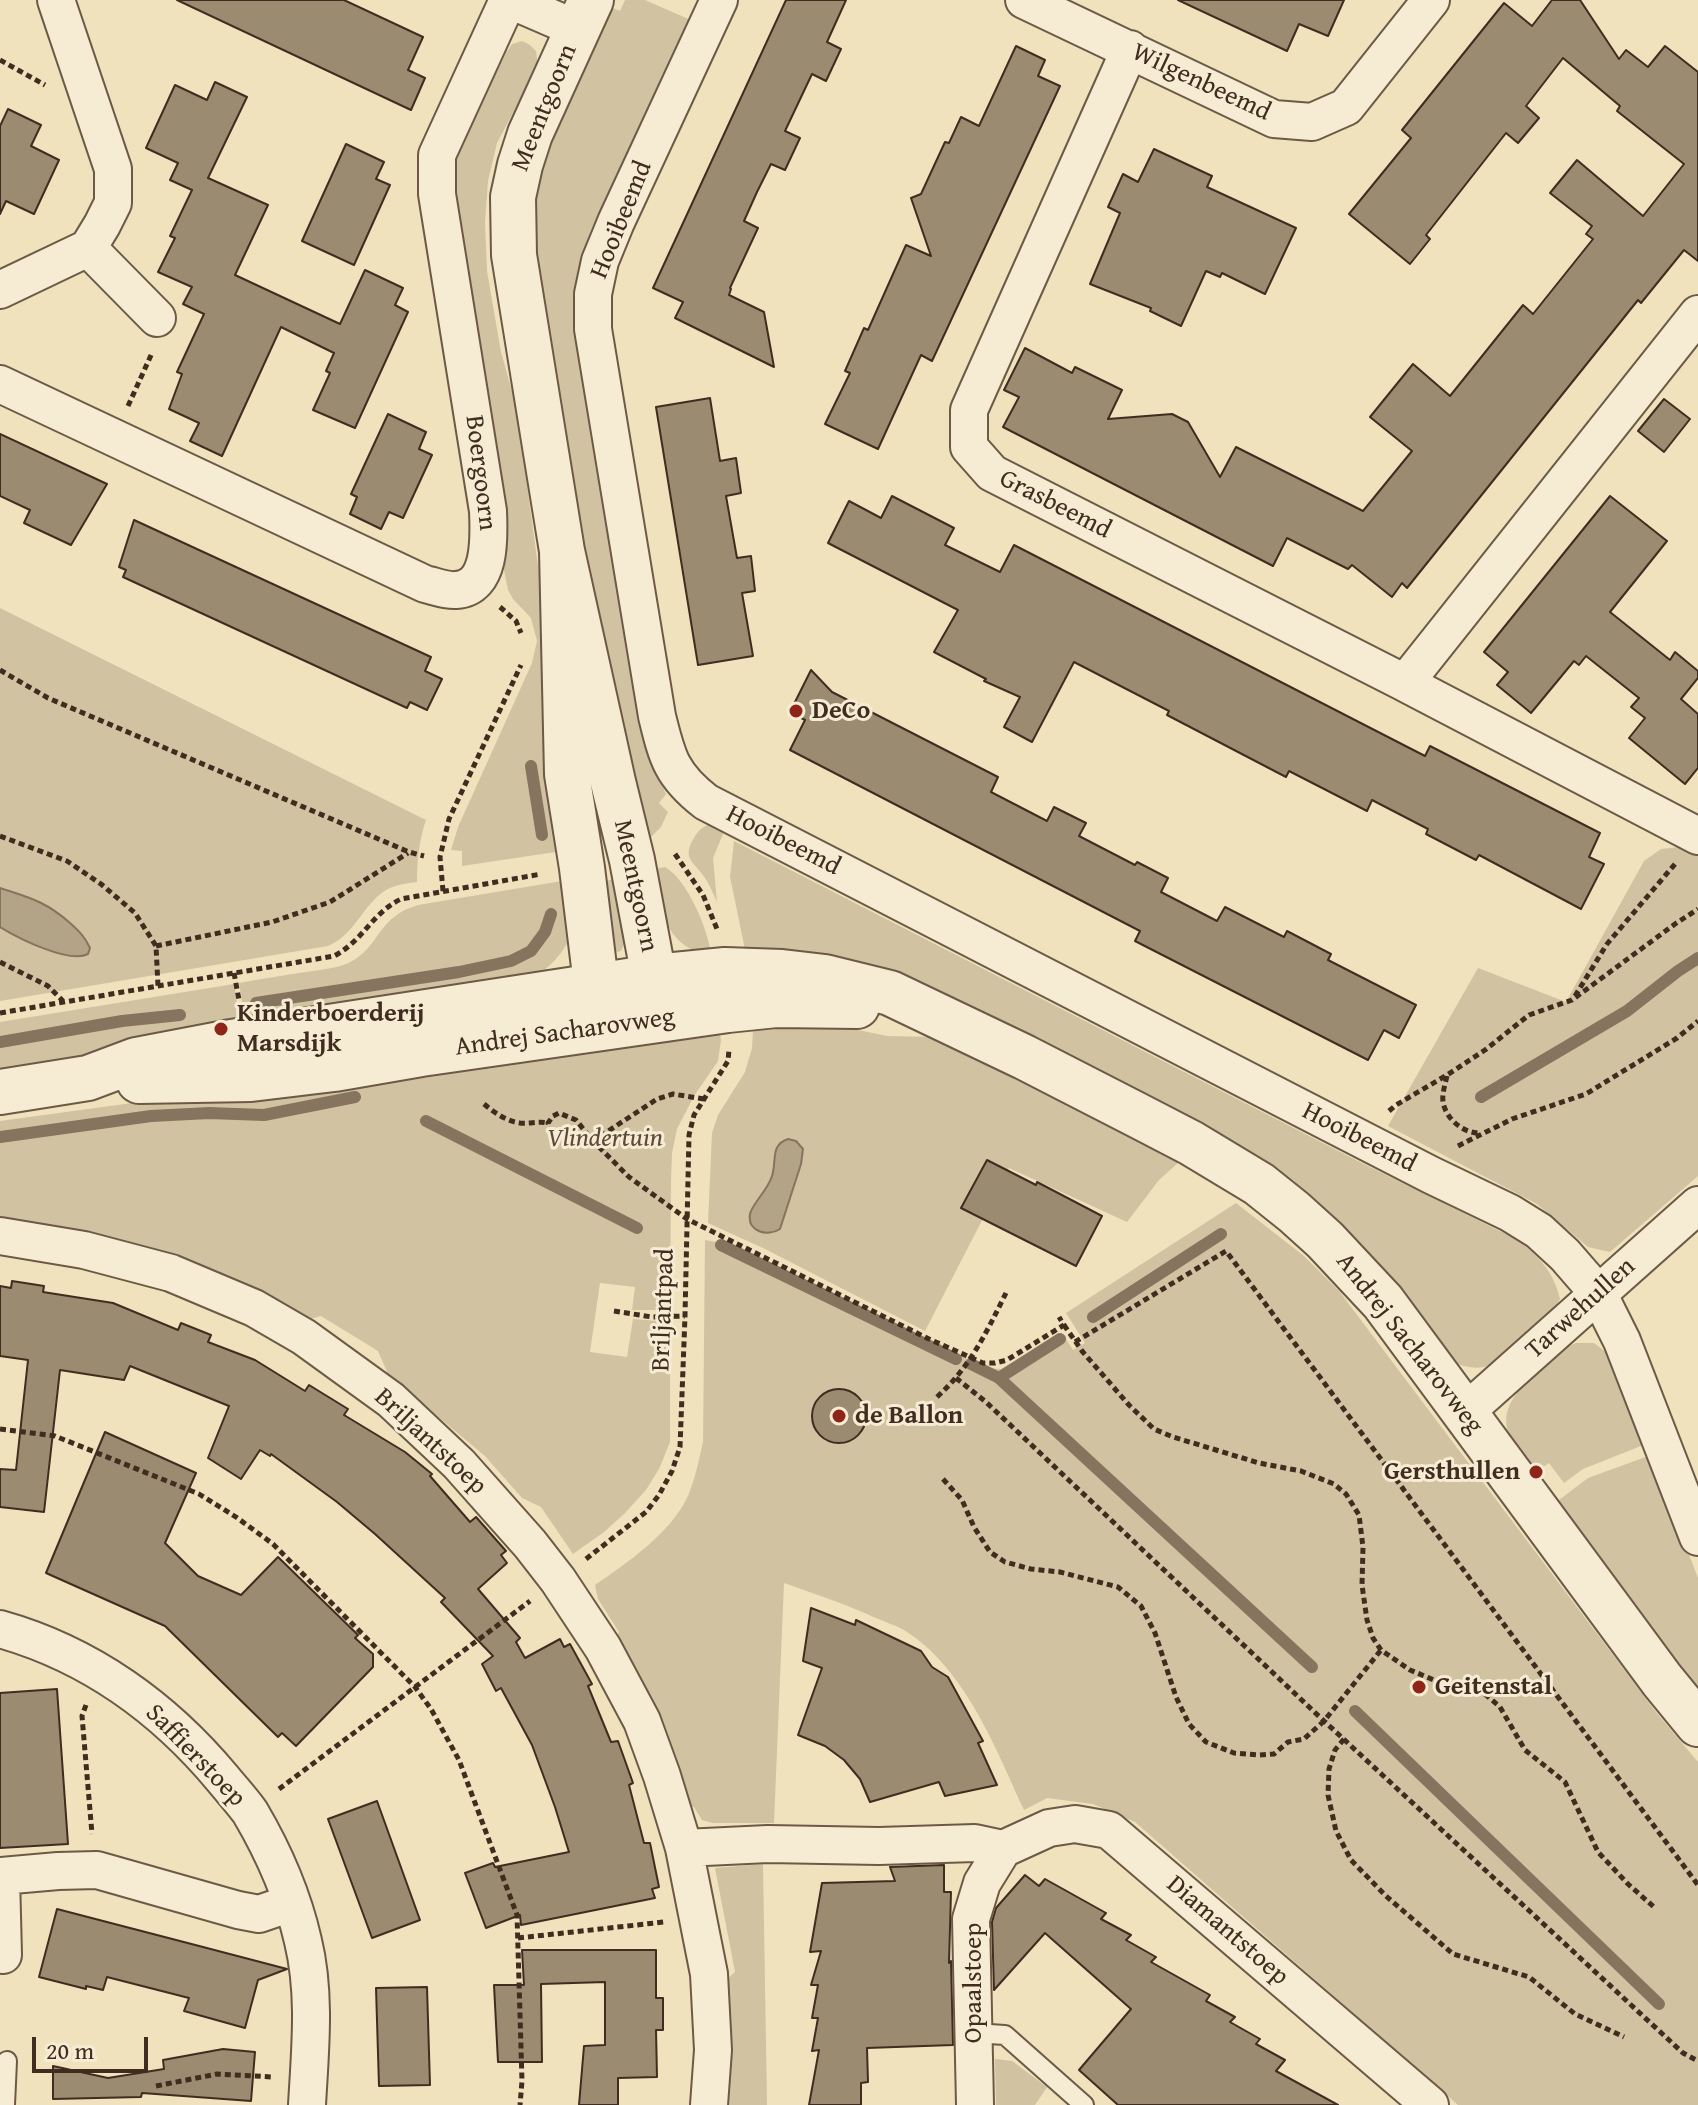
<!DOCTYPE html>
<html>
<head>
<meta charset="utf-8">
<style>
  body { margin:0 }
  #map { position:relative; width:1698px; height:2105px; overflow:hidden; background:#efe2bc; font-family:"Gentium Book Plus",serif }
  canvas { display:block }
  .scale { position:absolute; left:32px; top:2037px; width:116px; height:36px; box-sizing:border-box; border:4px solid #412c20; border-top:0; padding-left:10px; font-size:24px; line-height:28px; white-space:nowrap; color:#412c20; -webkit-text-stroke:6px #f5ecd3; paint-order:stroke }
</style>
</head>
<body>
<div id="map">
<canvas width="1698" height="2105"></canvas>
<div class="scale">20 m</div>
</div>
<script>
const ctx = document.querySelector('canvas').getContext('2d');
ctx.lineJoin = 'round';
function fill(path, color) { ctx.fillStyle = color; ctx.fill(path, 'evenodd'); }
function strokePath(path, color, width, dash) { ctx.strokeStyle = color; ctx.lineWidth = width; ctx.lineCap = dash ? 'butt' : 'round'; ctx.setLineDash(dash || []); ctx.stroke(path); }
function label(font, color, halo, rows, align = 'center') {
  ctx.font = font + ' "Gentium Book Plus",serif'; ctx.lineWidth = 6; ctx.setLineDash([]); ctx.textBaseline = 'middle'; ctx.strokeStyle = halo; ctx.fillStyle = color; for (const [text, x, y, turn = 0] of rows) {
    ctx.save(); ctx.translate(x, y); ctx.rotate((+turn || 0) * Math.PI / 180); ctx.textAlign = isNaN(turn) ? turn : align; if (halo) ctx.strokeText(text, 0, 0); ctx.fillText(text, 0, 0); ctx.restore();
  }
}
fill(new Path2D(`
  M625 0H645L693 21 591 230C578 264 574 285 573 321L640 728 648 754 666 794 659 803 668 812 661 827 649 839 603 703 530 212 541 156 610 7 620 11Z
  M522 41 530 45 536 51 538 66 497 143 488 181 485 222 487 271 501 352 513 395 522 447 537 559 545 607 569 850 462 866V851L451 850 458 827 532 663 537 641 531 618 513 599 508 590 501 555 452 192 453 160 506 53 512 44Z
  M0 608 426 820C419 841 417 860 417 882 407 883 395 885 386 890 362 905 356 934 328 946L0 1001V927C24 940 47 950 74 957L70 923C48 902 28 897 0 888Z
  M709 824C715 824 721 828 723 834L713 858 717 902C713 894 710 885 705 878 694 861 681 859 694 838 698 831 701 828 709 824Z
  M734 841 1358 1161 1518 1240C1539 1257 1554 1272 1560 1299 1548 1318 1506 1361 1484 1367 1473 1369 1462 1366 1452 1362L1363 1248 1319 1206 1237 1146 1079 1060 944 995 747 959 730 877Z
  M1679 847 1698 853V1176L1610 1252 1588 1247 1537 1204 1388 1126 1478 968 1566 1002 1644 861 1661 849Z
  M665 867C687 879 708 929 711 954 666 951 660 905 648 870Z
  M619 878 626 940 621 951 611 953 591 884Z
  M574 879C574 894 577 911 574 925 570 948 550 967 532 980L245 1022 239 983C261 979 284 975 306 972 322 969 339 969 354 960 382 942 378 917 418 905Z
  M234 984 240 1023 138 1046 0 1069V1022Z
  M718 1023 721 1040 718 1061 694 1096 677 1129 672 1153 671 1181 670 1310H632L635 1287 600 1283 590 1352 627 1357 633 1319 670 1322V1442L659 1469 646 1490 624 1514 604 1532 573 1554 541 1507 522 1498 485 1456 389 1376 378 1351 321 1316 297 1323 0 1223V1121Z
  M782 1026H839L887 1036 939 1037 1121 1126 1179 1162 1159 1180 1127 1222 1009 1168 925 1331 765 1249 708 1223 712 1133 718 1115 745 1072 752 1048 753 1030Z
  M1236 1203 1304 1256 1339 1291 1656 1712 1698 1762V2105H1458L1135 1822 1093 1804 1047 1798 1024 1810C995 1747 965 1668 904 1630 895 1625 885 1622 876 1618 846 1604 815 1594 784 1583L774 1823H713L702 1820 694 1807H687L613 1639 619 1632 598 1599 595 1585C627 1563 671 1533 688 1496 695 1479 699 1460 703 1442L705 1240 722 1243 987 1368 1001 1369 1062 1333 1073 1350 1085 1343 1066 1313Z
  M1576 1343H1594L1611 1356 1646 1444 1583 1469 1564 1483 1549 1463 1533 1474C1502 1433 1492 1412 1536 1373 1548 1362 1560 1349 1576 1343Z
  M1651 1455 1698 1578V1694L1555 1503 1588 1478Z
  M763 1864 767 2105H724L725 1981 735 1972 715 1868Z
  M995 2059 1012 2061 1047 2087 1035 2105H996Z`), '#d1c3a1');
const water = new Path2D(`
  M0 888C30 898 45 901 70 923 79 931 85 937 90 948L88 954C69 964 18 938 0 927Z
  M788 1139 796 1141 803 1149 801 1164 780 1229C768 1237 747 1232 750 1214 752 1204 768 1190 772 1176 777 1160 770 1145 788 1139Z`);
fill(water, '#b4a487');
strokePath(water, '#86745e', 2);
strokePath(new Path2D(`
  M531 766 542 835
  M256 1003 459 972 511 961 531 951 545 932 551 914
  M0 1042 122 1021 180 1015
  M1481 1097 1627 1011 1678 971 1698 958
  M426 1121 637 1228
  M0 1137 151 1116 209 1113 264 1115 355 1097
  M721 1245 956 1359
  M1093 1317 1221 1234
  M971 1364 999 1378 1312 1667
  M999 1378 1060 1339
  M1355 1711 1659 2004`), '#86745e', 12);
const building = new Path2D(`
  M177 0H344L423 37 408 70 425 78 411 110Z
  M786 0H846L827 42 841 49 826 81 812 74 785 131 800 138 785 170 771 164 757 192 744 221 758 228 730 288 731 289 729 295 764 312 774 367 675 318 683 302 653 288Z
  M1178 0H1344L1328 36 1299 24 1287 51Z
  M1552 0H1580L1619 59 1626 50 1648 67 1665 46 1698 72V261L1684 250 1641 303 1638 300 1407 588 1402 583 1392 597 1352 565 1348 569 1287 538 1273 566 1003 427 1019 397 1004 390 1025 348 1072 373 1075 367 1122 390 1108 419 1172 414 1188 422 1220 477 1236 447 1363 511 1412 451 1370 417 1413 364 1450 396 1523 305 1533 314 1593 239 1586 234 1592 226 1550 193 1577 160 1643 216 1684 164 1617 111 1620 106 1563 58 1526 106 1539 118 1518 143 1506 133 1426 235 1430 239 1410 264 1349 214 1411 138 1402 130 1504 3 1532 26Z
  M1016 46 1045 60 1038 76 1060 86 932 361 921 355 878 449 825 424 850 373 845 371 864 328 868 330 906 245 931 256 911 198 921 194 945 142 949 143 961 117 979 126Z
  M215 82 247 97 208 178 268 205 235 275 340 324 365 270 403 288 395 305 408 312 355 428 313 410 330 373 326 371 334 353 281 327 222 456 190 441 199 423 169 409 182 374 177 372 204 314 183 304 192 287 158 272 175 238 170 236 192 190 170 180 178 163 146 148 175 85 207 100Z
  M8 109 41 125 31 146 59 160 34 214 6 201 0 214V126Z
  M346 144 384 162 376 179 390 185 354 265 302 241Z
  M1154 149 1212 176 1207 187 1296 228 1265 294 1222 273 1220 277 1206 271 1181 326 1150 311 1151 308 1090 284 1120 213 1108 207 1123 174 1138 182Z
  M710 398 720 461 736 458 741 493 726 496 737 558 751 556 755 591 742 593 753 656 698 665 656 407Z
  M1664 399 1690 419 1664 452 1638 431Z
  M388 414 426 432 419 449 432 455 403 518 389 512 381 529 350 514 357 497 351 494Z
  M0 434 107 484 71 545 24 523 30 510 0 496Z
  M892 496 954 528 945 545 1000 572 1014 545 1425 756 1430 746 1600 833 1589 857 1604 864 1581 909 1479 855 1476 860 1426 834 1428 829 1372 800 1367 811 1289 771 1286 777 1167 715 1169 711 1074 662 1032 742 1004 727 1020 697 984 681 986 679 934 652 958 610 828 543 849 501 881 518Z
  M1610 496 1667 541 1610 612 1670 660 1675 652 1698 671V678L1681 699 1698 714V768L1685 784 1629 738 1645 718 1631 707 1639 698 1586 656 1579 665 1574 661 1531 713 1497 685 1508 672 1484 652Z
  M134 520 431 657 425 671 442 679 427 710 410 702 407 708 123 577 126 570 119 567Z
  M811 670 832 692 998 777 991 792 1047 821 1054 807 1086 823 1079 836 1135 865 1137 862 1168 878 1161 892 1217 921 1225 907 1284 937 1287 931 1331 954 1328 960 1416 1005 1399 1038 1384 1030 1368 1060 1135 941 1140 931 790 750 805 720 790 712Z
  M987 1160 1036 1185 1037 1182 1102 1216 1076 1266 961 1208Z
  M12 1281 44 1286 43 1292 113 1303 178 1330 181 1323 211 1335 208 1342 255 1360 305 1391 309 1385 348 1409 344 1415 405 1452 432 1474 430 1476 470 1522 476 1517 506 1551 501 1555 507 1563 478 1589 520 1638 516 1642 525 1658 560 1639 564 1647 570 1644 592 1684 588 1686 611 1742 618 1741 633 1783 629 1785 644 1843H650L659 1887 652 1889 655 1898 521 1925 520 1915 486 1928 465 1873 493 1863 495 1867 569 1852 555 1807 532 1745 501 1688 496 1691 482 1664 493 1656 441 1602 445 1598 375 1534 337 1502 271 1454 270 1456 260 1450 241 1479 208 1458 229 1406 130 1366 124 1380 60 1370 44 1512 0 1507V1469L16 1470 28 1360 0 1356V1286L11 1288Z
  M812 1416a27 27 0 1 1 54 0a27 27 0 1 1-54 0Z
  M105 1432 196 1473 165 1543 198 1576 241 1595 278 1557 358 1635 355 1638 373 1654V1667L296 1746 282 1733 278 1737 165 1626 46 1573Z
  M811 1608 855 1625 856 1620 921 1651 932 1667 948 1677 983 1741 978 1743 997 1785 945 1796 939 1782 870 1802 860 1779 844 1760 825 1746 798 1735 822 1668 803 1661Z
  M57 1689 68 1844 0 1848V1693Z
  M377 1801 420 1920 372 1938 328 1819Z
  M944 1865V1892H951L949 1963 951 1961 953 2045 867 2048 868 2082 861 2083V2105H809L819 2050 812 2051 818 2018H812L818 1985H811L821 1951 810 1952 822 1883 895 1881 890 1867Z
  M1025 1875 1039 1886 1045 1879 1106 1913 1101 1919 1131 1935 1126 1940 1156 1957 1151 1962 1210 1995 1206 2001 1235 2017 1230 2022 1260 2039 1256 2044 1285 2060 1276 2071 1338 2105H1118L1079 2070 1131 2009 1045 1933 994 1990 992 1922 996 1908Z
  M57 1909 203 1947 287 1969 258 1980 245 2028 184 2011 189 1998 107 1977 103 1990 86 1986V1989L39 1977Z
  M522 1950H656V1998H663V2030H656L657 2077 618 2078V2105H579L584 2046 605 2045V1982L541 1984 542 2062H498L494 1985H524Z
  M427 1987 430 2085 379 2086 376 1988Z
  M223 2049 255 2052 251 2101 142 2093 141 2097 53 2099V2066L108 2078 164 2069 163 2060Z`);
fill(building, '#9b8b71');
strokePath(building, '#412c20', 2);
const service = new Path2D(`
  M973 2033 1005 2035 1084 2105
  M5 2105 7 2061`);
const minor = new Path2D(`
  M510 0 577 29
  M719 0 616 222 600 261 593 294V329L657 716C667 757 671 775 706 802L1431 1175 1510 1213 1539 1231 1565 1255 1598 1293 1622 1341 1698 1537
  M1024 0 1274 119 1312 122 1346 107 1431 0
  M1130 49 969 410V447L992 473 1405 683 1698 314
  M88 248 157 318
  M0 290 88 248 102 225 113 203V169L56 0
  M0 384 425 584C434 586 447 591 456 590 492 588 489 536 488 511L437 194V155L508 0
  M1405 683 1698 836
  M0 1236 84 1250 171 1273 254 1308 304 1337 391 1400 459 1464 530 1544 558 1580 603 1648 642 1721 662 1776 684 1848 709 1974 713 2050 709 2105
  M1463 1410 1479 1400 1698 1205
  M0 1629C89 1654 164 1708 223 1779 232 1790 242 1801 250 1812 273 1851 293 1897 303 1941 316 1994 310 2051 307 2105
  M684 1848 768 1844 879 1846 975 1843 1003 1849 982 1883 971 1919 975 2105
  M1003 1849 1049 1828 1075 1824 1109 1830 1430 2105
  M3 1955 1 1876 58 1871 97 1870 238 1910 259 1914 291 1903`);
const tertiary = new Path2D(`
  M562 551 567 774 582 868 595 975 597 986 633 1023 654 977 632 860 613 782 562 551 514 255 513 197 520 165 530 134 591 0
  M139 1081 251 1079 334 1069 421 1054 728 1010 776 1005 857 1006
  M0 1092 88 1078 136 1060 225 1043 654 977 725 970 782 972 825 977 890 993 1024 1057 1137 1115 1191 1143 1259 1184 1294 1212 1325 1240 1383 1302 1662 1680 1698 1724`);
strokePath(service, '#6c5a47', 22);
strokePath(minor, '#6c5a47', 40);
strokePath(tertiary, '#6c5a47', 48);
strokePath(new Path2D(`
  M0 60 45 85
  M128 406 152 353
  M500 607 516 621 521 633
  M0 670 48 698 409 852 424 856
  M0 836 67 861 101 884 135 913 156 946 158 986
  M675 854 703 895 717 929
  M443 891 440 857 449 819 521 665
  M156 946 272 922 330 902 408 853
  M0 962 48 986 63 1001
  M234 973 239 1000
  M1575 996 1607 944 1675 864
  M0 1013 334 956C363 941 372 913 401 899L541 874
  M1447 1076C1445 1085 1442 1093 1443 1102 1446 1119 1463 1133 1479 1133
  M704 1099 673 1094 657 1099 593 1141 563 1143 554 1138 548 1123 553 1116 559 1113 576 1120 593 1141 629 1177 687 1219 929 1339 983 1363H995L1007 1360 1064 1325 1059 1317
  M484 1104C495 1113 506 1121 520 1123 530 1124 538 1121 548 1123
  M1389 1111 1396 1105 1447 1075 1485 1050 1529 1015 1572 1000 1675 924 1698 909
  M1458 1146 1512 1119 1586 1094 1677 1038 1698 1021
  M614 1311 652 1317 685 1316
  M1064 1325 1082 1351 1129 1405 1154 1429 1173 1437 1259 1463 1301 1471 1334 1484 1346 1494 1359 1515 1363 1547 1362 1585 1367 1620 1373 1638 1381 1650 1410 1670 1434 1680 1463 1686 1485 1694 1500 1707 1525 1750 1565 1782 1598 1852 1628 1884 1655 1908
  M1075 1342 1226 1251 1698 1885
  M956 1378 986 1402 1324 1721 1683 2053 1698 2061
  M937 1397C971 1366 986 1333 1006 1293
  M0 1429 55 1436 199 1494 236 1517 273 1544 415 1687 431 1709 459 1760 517 1915 522 2081 520 2105
  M943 1479 962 1500 974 1527 990 1552 1005 1562 1031 1569 1060 1572 1118 1587 1141 1606 1155 1633 1176 1697 1189 1724 1206 1742 1234 1753 1259 1755 1274 1754 1288 1742 1304 1739 1324 1721 1381 1650
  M586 1559 646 1512 659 1495 672 1471 680 1447 685 1316 689 1135 694 1115 728 1061 729 1050
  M86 1705 82 1716 92 1834
  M1344 1739 1335 1750 1329 1769 1328 1795 1336 1831 1351 1860 1386 1896 1453 1954 1529 1977 1575 2014 1624 2037
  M279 1789 530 1601
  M518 1938 664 1922
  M156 2086 217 2074 273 2077`), '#412c20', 5, [6, 4]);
strokePath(service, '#f5ecd3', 18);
strokePath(minor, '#f5ecd3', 36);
strokePath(tertiary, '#f5ecd3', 44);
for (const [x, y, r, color] of [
  [796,711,8,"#8f2418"],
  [221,1029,8,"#8f2418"],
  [839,1416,8,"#8f2418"],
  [1536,1472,8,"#8f2418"],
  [1419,1687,8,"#8f2418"]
]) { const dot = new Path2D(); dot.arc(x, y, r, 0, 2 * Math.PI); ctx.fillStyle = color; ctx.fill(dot); strokePath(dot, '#f5ecd3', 3); }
label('26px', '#412c20', '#f5ecd3', [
  ["Wilgenbeemd",1201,83,25],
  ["Meentgoorn",545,108,-68],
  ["Hooibeemd",622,220,-68],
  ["Boergoorn",480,473,83],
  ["Grasbeemd",1055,505,27],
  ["Hooibeemd",783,841,27],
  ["Meentgoorn",635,886,78],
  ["Andrej Sacharovweg",565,1033,-8],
  ["Hooibeemd",1359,1138,27],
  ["Tarwehullen",1581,1309,-42],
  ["Briljantpad",664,1310,-88],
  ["Andrej Sacharovweg",1409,1344,52],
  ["Briljantstoep",430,1442,43],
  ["Saffierstoep",195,1756,46],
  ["Diamantstoep",1227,1931,41],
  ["Opaalstoep",974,1983,-90]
]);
label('bold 26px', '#412c20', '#f5ecd3', [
  ["DeCo",812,711],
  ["Kinderboerderij",237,1014],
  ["Marsdijk",237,1044],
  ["de Ballon",855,1416],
  ["Gersthullen",1520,1472,"right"],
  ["Geitenstal",1435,1687]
], 'left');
label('italic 26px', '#5e4a3a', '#f5ecd3', [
  ["Vlindertuin",605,1139]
]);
</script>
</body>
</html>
